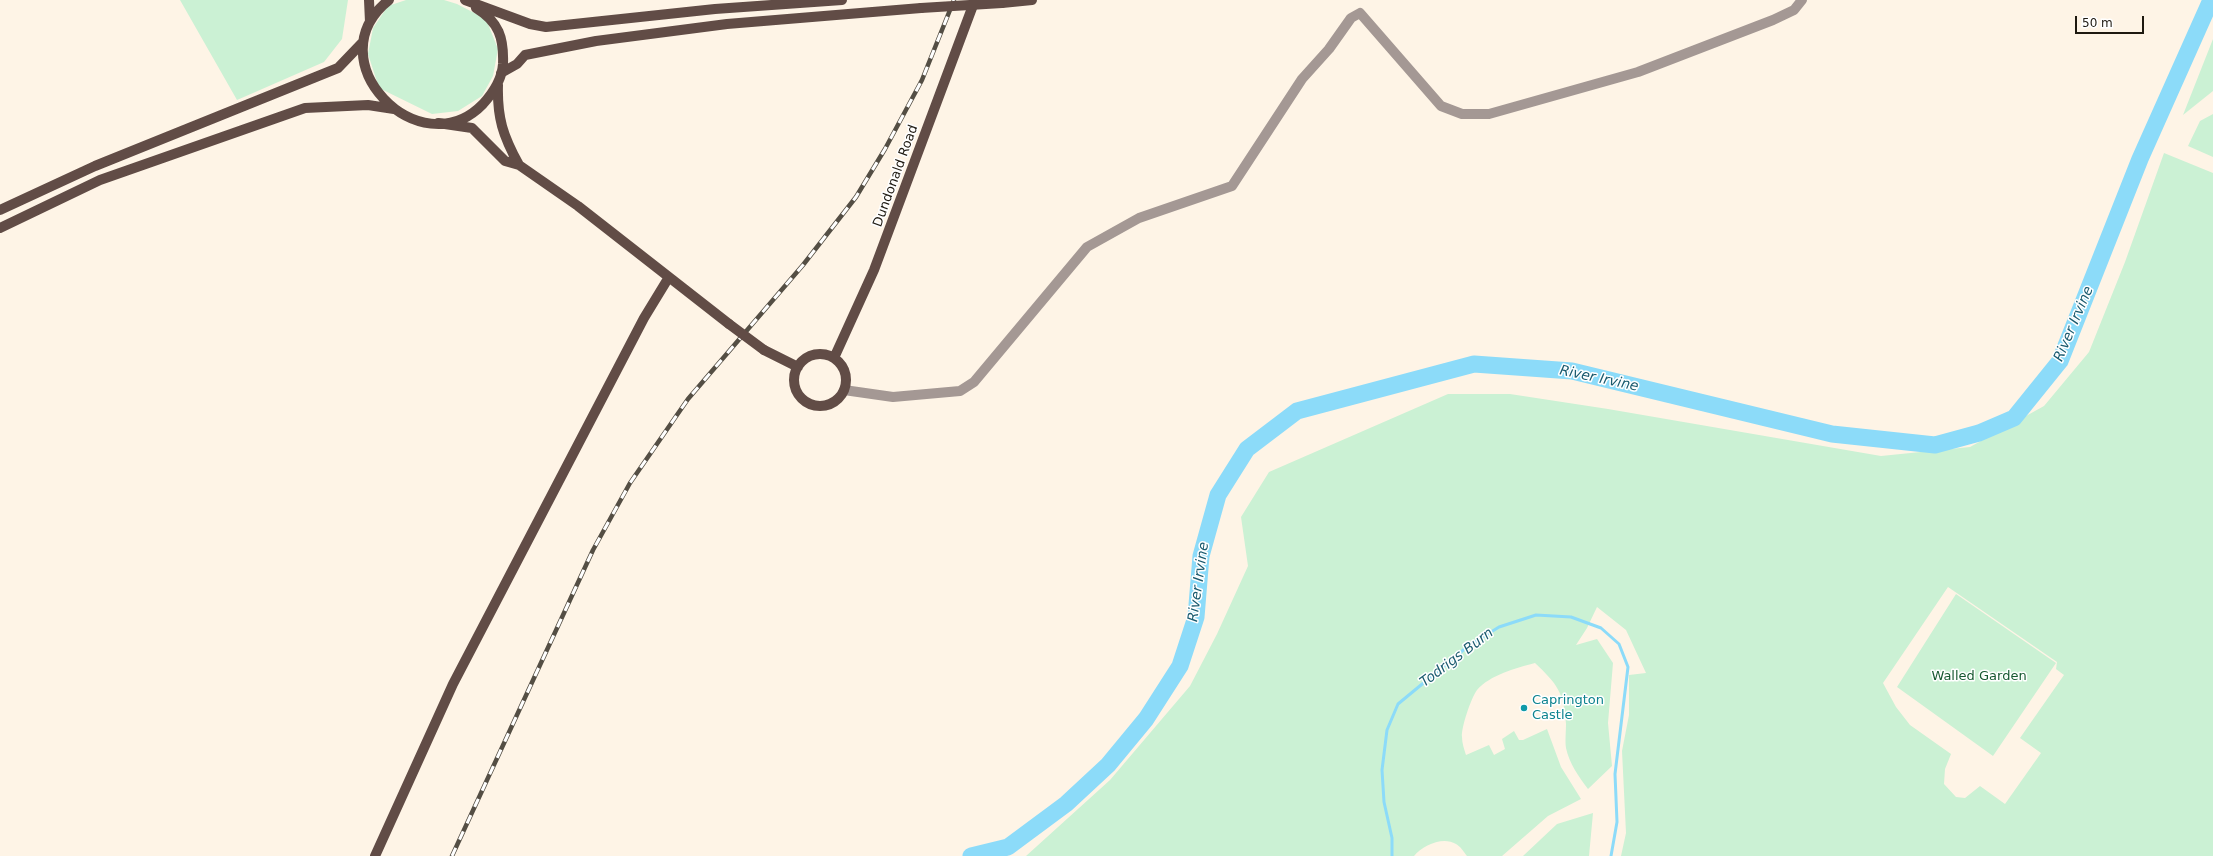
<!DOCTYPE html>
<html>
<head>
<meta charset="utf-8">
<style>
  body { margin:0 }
  #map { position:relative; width:2213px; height:856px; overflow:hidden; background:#fef4e6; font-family:"DejaVu Sans",sans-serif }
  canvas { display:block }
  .scale { position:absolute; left:2075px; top:16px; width:69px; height:18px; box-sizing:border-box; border:2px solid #1e1910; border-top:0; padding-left:5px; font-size:12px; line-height:14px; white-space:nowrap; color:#1e1910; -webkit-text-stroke:3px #fff; paint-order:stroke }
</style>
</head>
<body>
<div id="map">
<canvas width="2213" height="856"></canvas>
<div class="scale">50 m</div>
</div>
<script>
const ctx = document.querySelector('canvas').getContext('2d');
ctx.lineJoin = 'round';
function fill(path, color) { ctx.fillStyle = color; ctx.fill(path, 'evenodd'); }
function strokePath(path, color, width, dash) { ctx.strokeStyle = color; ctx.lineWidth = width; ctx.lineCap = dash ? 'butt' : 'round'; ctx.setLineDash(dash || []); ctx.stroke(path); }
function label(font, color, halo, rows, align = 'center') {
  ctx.font = font + ' "DejaVu Sans",sans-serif'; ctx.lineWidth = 3; ctx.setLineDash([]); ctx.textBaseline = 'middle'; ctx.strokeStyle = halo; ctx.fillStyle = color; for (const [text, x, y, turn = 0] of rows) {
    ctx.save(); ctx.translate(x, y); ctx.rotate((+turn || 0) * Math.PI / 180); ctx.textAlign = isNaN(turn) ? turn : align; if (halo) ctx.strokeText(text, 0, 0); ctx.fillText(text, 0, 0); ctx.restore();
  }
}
fill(new Path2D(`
  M180 0H348L342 39 324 62 237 100Z
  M406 0H444L457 4 486 19 498 49 493 76 482 96 458 111 432 114 379 88 368 54 373 28 388 6Z
  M2213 39V91L2183 115Z
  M2213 114V157L2188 146 2200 121Z
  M2164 153 2213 173V856H1621L1626 833 1622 751 1629 715V675L1646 673 1626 630 1597 607 1587 628 1576 645 1597 639 1613 663 1608 723 1612 766 1588 789C1579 777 1569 763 1566 748 1565 741 1566 731 1566 724 1564 692 1557 684 1535 663 1516 668 1490 675 1477 690 1471 698 1461 728 1462 737 1462 743 1464 749 1466 755L1489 745 1494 755 1505 749 1502 739 1514 731 1519 740H1523L1547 729 1561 767 1581 799 1548 816 1502 856H1467C1464 852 1460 846 1456 844 1443 836 1423 845 1414 856H1026L1110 780 1190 686 1217 634 1248 566 1241 517 1269 472 1448 394H1510L1608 409 1881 456 1970 447 2044 406 2089 352 2125 262ZM1948 587 2057 662 2056 669 2064 675 2020 738 2041 753 2005 804 1980 786 1965 798 1956 797 1944 784 1945 769 1951 754 1910 725 1896 707 1883 683Z
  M1956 594 2056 663 1993 756 1897 687Z
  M1593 813 1589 856H1523L1557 824Z`), '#cbf1d4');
strokePath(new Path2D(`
  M1392 856V838L1384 802 1382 770 1387 730 1398 704 1467 647 1499 627 1536 615 1571 617 1601 628 1619 644 1628 667 1615 774 1617 822 1611 856`), '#8cdbf9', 3);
strokePath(new Path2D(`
  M971 856 1008 847 1066 804 1108 765 1146 719 1180 666 1196 617 1201 556 1218 495 1247 449 1297 411 1474 364 1572 371 1832 434 1935 445 1979 433 2014 418 2060 361 2140 159 2211 0`), '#8cdbf9', 17);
strokePath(new Path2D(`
  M844 390 893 397 960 391 974 382 1087 247 1139 218 1232 186 1302 79 1329 49 1351 18 1360 13 1441 106 1462 114H1489L1638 72 1773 20 1794 10 1802 0`), '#a49894', 10);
strokePath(new Path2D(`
  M369 0 370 22
  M389 0C313 60 420 169 483 104 493 93 502 79 503 64 504 38 499 22 476 8
  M465 0 530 24 546 27 715 9 842 0
  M1002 3 1032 0
  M501 73 517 64 525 55 596 41 727 24 921 8
  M498 85C497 118 503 136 519 165
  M438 123 472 128 505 161 519 165 578 206 729 324
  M0 210 95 166 338 68 362 43
  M0 228 100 180 305 108 368 105 394 109
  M764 350 798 367
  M794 380a26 26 0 1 1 52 0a26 26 0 1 1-52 0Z
  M834 358 874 270 975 0
  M375 856 453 684 644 318 669 277`), '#614c46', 10);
const rail = new Path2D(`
  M452 856 593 550 630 483 688 399 803 265 856 197 885 149 922 80 954 0`);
strokePath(rail, '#544e44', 4.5);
strokePath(rail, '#fff', 3, [9]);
strokePath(new Path2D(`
  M921 8 1002 3
  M729 324 764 350`), '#614c46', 10);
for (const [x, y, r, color] of [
  [1524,708,4,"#0f9aa8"]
]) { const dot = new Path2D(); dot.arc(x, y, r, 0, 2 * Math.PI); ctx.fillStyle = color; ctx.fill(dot); strokePath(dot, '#fff', 1.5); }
label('13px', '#1e1910', '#fff', [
  ["Dundonald Road",896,176,-70]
]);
label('13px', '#175931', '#fff', [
  ["Walled Garden",1979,677]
]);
label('13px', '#0d838f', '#fff', [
  ["Caprington",1532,701],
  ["Castle",1532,716]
], 'left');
label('italic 14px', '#1b5b6f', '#fff', [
  ["River Irvine",2074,324,-67],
  ["River Irvine",1599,379,12],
  ["River Irvine",1199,582,-82],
  ["Todrigs Burn",1457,658,-37]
]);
</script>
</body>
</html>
